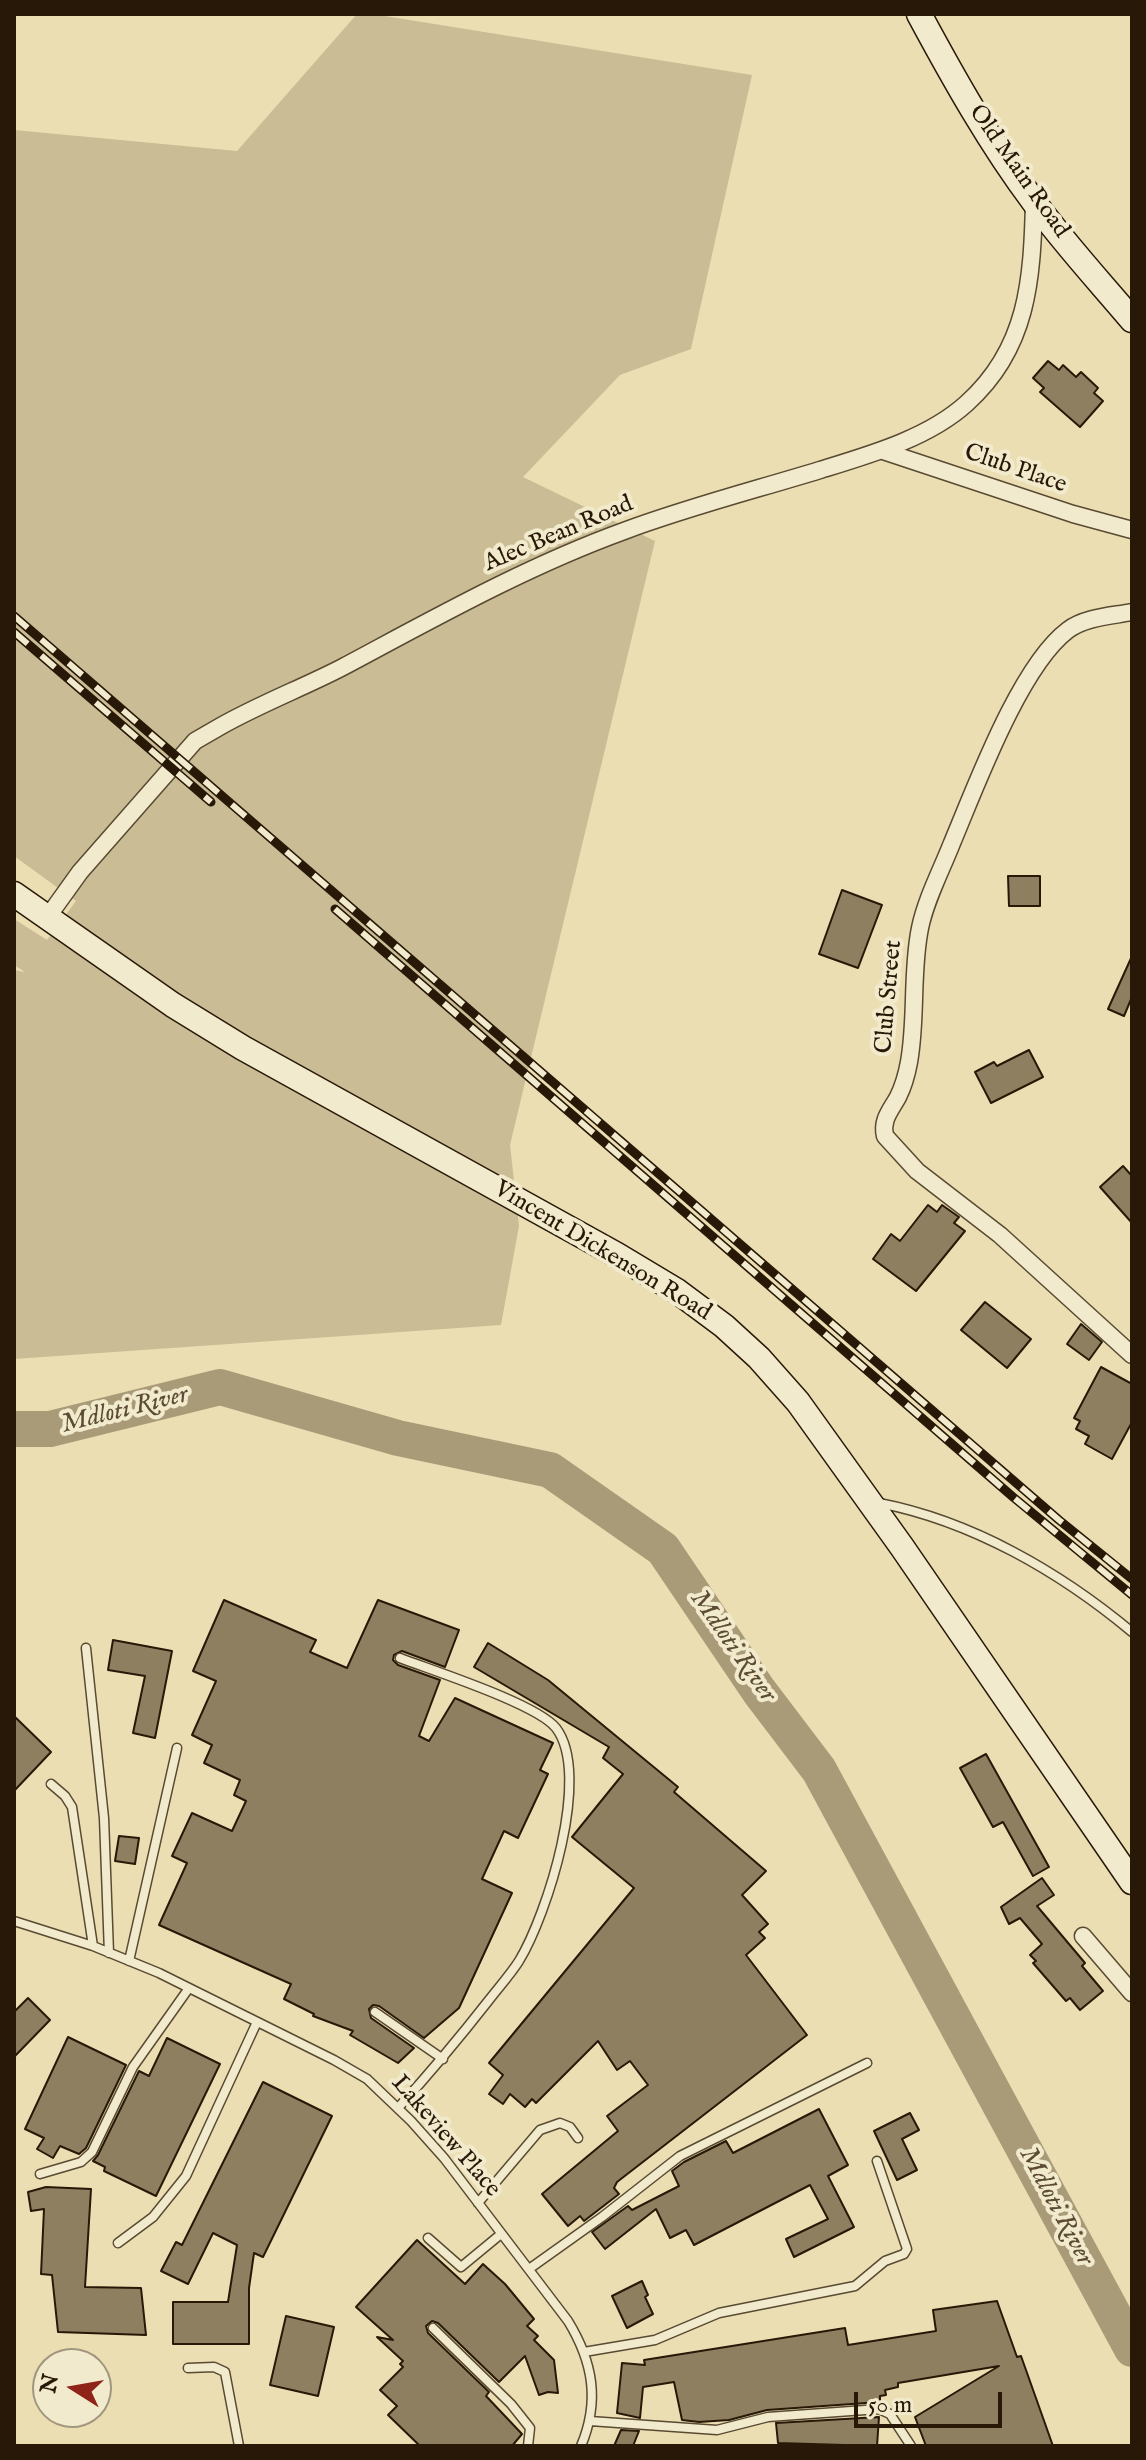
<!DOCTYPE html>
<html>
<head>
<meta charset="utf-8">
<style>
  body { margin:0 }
  #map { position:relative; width:1146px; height:2460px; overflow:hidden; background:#ebdeb2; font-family:"IM FELL English",serif }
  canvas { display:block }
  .frame { position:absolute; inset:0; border:16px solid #281807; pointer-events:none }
  .north { position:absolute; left:32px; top:2348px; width:80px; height:80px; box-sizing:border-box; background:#f2eacd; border:2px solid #a1967e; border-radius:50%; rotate:281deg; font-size:22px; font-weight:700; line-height:32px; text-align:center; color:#281807 }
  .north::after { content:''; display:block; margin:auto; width:28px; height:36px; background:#8f2418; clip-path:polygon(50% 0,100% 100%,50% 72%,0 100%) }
  .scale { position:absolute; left:854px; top:2392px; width:148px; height:36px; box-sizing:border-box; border:4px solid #281807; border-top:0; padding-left:10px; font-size:24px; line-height:28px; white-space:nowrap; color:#281807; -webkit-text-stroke:6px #f2eacd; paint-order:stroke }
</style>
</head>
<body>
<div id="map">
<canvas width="1146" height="2460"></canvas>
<div class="frame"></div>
<div class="north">N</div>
<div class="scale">50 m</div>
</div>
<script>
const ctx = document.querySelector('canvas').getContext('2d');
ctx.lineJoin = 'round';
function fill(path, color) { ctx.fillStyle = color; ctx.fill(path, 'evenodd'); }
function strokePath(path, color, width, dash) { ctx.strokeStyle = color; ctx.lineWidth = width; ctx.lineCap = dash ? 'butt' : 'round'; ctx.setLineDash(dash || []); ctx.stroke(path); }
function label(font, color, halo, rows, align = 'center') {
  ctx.font = font + ' "IM FELL English",serif'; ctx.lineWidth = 8; ctx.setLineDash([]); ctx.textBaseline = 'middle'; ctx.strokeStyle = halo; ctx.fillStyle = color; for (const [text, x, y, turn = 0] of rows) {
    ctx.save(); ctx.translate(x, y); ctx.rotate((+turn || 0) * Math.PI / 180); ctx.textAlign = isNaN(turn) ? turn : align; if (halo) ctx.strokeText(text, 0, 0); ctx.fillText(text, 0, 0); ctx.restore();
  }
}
fill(new Path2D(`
  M357 14H372L752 75 691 349 620 375 523 477 655 541 510 1145 519 1226 501 1325 14 1359V970L25 972 14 965V919L47 940 76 901 14 856V130L237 151Z`), '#cabc95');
strokePath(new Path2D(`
  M14 1429H50L220 1387 398 1438 550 1470 663 1549 759 1691 819 1770 1132 2349`), '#a99b78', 36);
const building = new Path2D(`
  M1048 361 1059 370 1063 365 1076 377 1081 372 1098 388 1094 393 1103 401 1080 427 1040 392 1044 388 1033 378Z
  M1008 876H1040V906H1009Z
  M842 890 882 905 858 968 819 954Z
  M1132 956V997L1124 1016 1108 1009Z
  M1029 1050 1043 1077 991 1103 975 1072 994 1062 997 1066Z
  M1123 1166 1132 1176V1223L1100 1187Z
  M928 1205 937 1212 942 1205 959 1217 954 1223 965 1231 916 1291 873 1259 891 1234 900 1241Z
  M985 1302 1031 1339 1007 1368 961 1330Z
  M1081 1324 1102 1342 1089 1360 1067 1344Z
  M1101 1367 1132 1384V1422L1112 1459 1085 1444 1089 1436 1076 1429 1080 1421 1074 1418Z
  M224 1600 316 1640 310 1652 347 1668 378 1600 459 1630 445 1667 402 1651 394 1655 393 1660 398 1665 440 1680 419 1736 429 1741 455 1698 553 1743 540 1770 548 1774 518 1838 504 1831 482 1879 512 1893 459 2008 424 2038 379 2006 373 2005 369 2009 371 2018 414 2048 398 2063 350 2035 353 2031 313 2016 314 2014 284 1999 291 1984 159 1925 187 1863 172 1856 192 1813 232 1831 246 1801 234 1795 240 1780 204 1763 212 1745 192 1735 216 1681 193 1671Z
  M113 1640 172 1651 155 1738 133 1733 145 1676 108 1670Z
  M488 1643 548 1680 678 1787 674 1792 766 1871 742 1895 768 1924 759 1932 765 1938 746 1955 807 2035 617 2182 614 2188 619 2194 584 2221 580 2216 568 2226 542 2194 618 2131 607 2116 648 2085 630 2061 617 2070 598 2041 536 2103 532 2099 525 2107 510 2094 503 2104 489 2094 503 2075 489 2063 634 1888 572 1837 623 1774 603 1758 609 1747 474 1667Z
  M14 1716 51 1752 14 1791Z
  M986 1754 1049 1867 1033 1876 1003 1822 993 1827 960 1768Z
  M119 1836 139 1838 135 1864 115 1861Z
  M1042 1878 1054 1895 1037 1906 1085 1963 1082 1966 1103 1991 1080 2010 1070 1998 1066 2001 1033 1963 1036 1961 1030 1955 1042 1944 1020 1918 1009 1924 1001 1907Z
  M28 1998 50 2020 14 2057V2012Z
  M68 2037 126 2065 86 2148 79 2154 60 2146 53 2158 37 2149 44 2138 25 2129Z
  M167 2038 220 2064 156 2196 104 2171 105 2167 93 2161 98 2155 139 2071 149 2076Z
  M263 2082 332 2116 263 2257 254 2253 249 2288V2344H173V2302H228L237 2245 213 2233 188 2284 161 2271 176 2242 182 2245Z
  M819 2109 848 2165 828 2176 854 2227 794 2257 786 2239 828 2219 810 2185 694 2245 686 2230 670 2238 656 2209 605 2249 592 2232 628 2206 632 2210 679 2186 672 2171 684 2162 726 2141 733 2153Z
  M910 2113 919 2130 902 2139 917 2170 897 2180 874 2131Z
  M46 2187 91 2189 85 2287 141 2288 146 2335 58 2332 52 2275 41 2274 44 2209 31 2211 28 2192Z
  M417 2240 465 2284 483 2264 505 2284 534 2319 527 2326 538 2336 534 2340 554 2360 558 2393 548 2392 539 2395 525 2356 499 2382 438 2323 432 2321 426 2326 428 2333 489 2392 486 2396 522 2434 512 2446H420L388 2415 397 2406 380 2390 403 2367 400 2364 403 2361 377 2337 393 2340 356 2307Z
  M642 2281 648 2295 645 2297 653 2314 627 2328 612 2296Z
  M997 2301 1017 2357 1021 2356 1053 2446H926L915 2417 999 2366 898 2383V2387L885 2390 886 2395 880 2396V2402L767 2410 729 2420 699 2422 682 2420 674 2382 643 2387 640 2418 617 2413 622 2363 645 2365 644 2360 845 2328 848 2345 936 2331 933 2310Z
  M286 2316 334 2327 318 2396 270 2385Z
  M879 2417 877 2446 778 2443 776 2423Z
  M621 2430 639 2431 633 2446H614Z`);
fill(building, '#8d7f60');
strokePath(building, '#281807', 2);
const lane = new Path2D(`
  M879 1503C972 1521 1060 1572 1132 1632
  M86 1648 104 1818 109 1953
  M51 1784 65 1796 72 1807 93 1946
  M14 1921 93 1946 159 1973 334 2060 367 2079 411 2121 444 2158 568 2321C593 2362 600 2401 581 2446
  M129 1961 177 1748
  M375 2012 443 2059
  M398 2108C430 2073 460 2037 489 2000 499 1987 510 1975 519 1961 547 1915 592 1775 556 1728 537 1704 434 1671 400 1658
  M40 2174 81 2162 92 2152 133 2067 189 1988
  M478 2203 540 2130 560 2123 570 2127 578 2138
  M428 2238 461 2267 501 2234
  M118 2243 153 2217 186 2176 257 2022
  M529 2269 602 2217 680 2156 867 2063
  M433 2328 511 2404 530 2428 528 2446
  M584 2352 655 2340 719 2313 855 2286 885 2261 904 2254 907 2249 877 2161
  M188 2368 214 2367 225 2372 239 2446
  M590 2421 717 2430 768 2417 879 2409 890 2414 911 2446`);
const street = new Path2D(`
  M883 451 1073 514 1132 530
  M1132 612C1112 616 1085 617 1068 630 1020 666 976 786 952 843 941 871 926 899 920 928 911 972 917 1018 909 1062 907 1073 903 1087 898 1097 891 1110 881 1120 885 1136L917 1171 1000 1235 1132 1355
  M47 918 80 872 195 741 221 726C260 704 302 688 341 668 433 619 525 567 624 531 688 507 755 490 820 470 869 455 929 438 967 403 1028 348 1032 280 1034 203
  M1083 1936 1132 1993`);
const secondary = new Path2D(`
  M919 14C954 79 990 143 1034 202 1064 243 1099 281 1132 320
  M14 894 173 1005 243 1048 617 1255 677 1291 724 1326 759 1358 798 1402 902 1547 1132 1882`);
strokePath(lane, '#594a32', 11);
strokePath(street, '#594a32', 19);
strokePath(secondary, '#281807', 27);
strokePath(lane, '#f2eacd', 8);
strokePath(street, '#f2eacd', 16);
strokePath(secondary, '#f2eacd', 24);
const rail = new Path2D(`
  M14 616 1059 1520 1132 1579
  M14 632 211 802
  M335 909 1013 1497 1132 1595`);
strokePath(rail, '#281807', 9);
strokePath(rail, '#f2eacd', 6, [18]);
label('24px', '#281807', '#f2eacd', [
  ["Old Main Road",1018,172,55],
  ["Club Place",1015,470,19],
  ["Alec Bean Road",559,535,-23],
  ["Club Street",890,997,-85],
  ["Vincent Dickenson Road",602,1252,31],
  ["Lakeview Place",445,2137,49]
]);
label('italic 26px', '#5c4c34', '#f2eacd', [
  ["Mdloti River",125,1411,-14],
  ["Mdloti River",732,1647,55],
  ["Mdloti River",1055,2207,62]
]);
</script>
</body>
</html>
